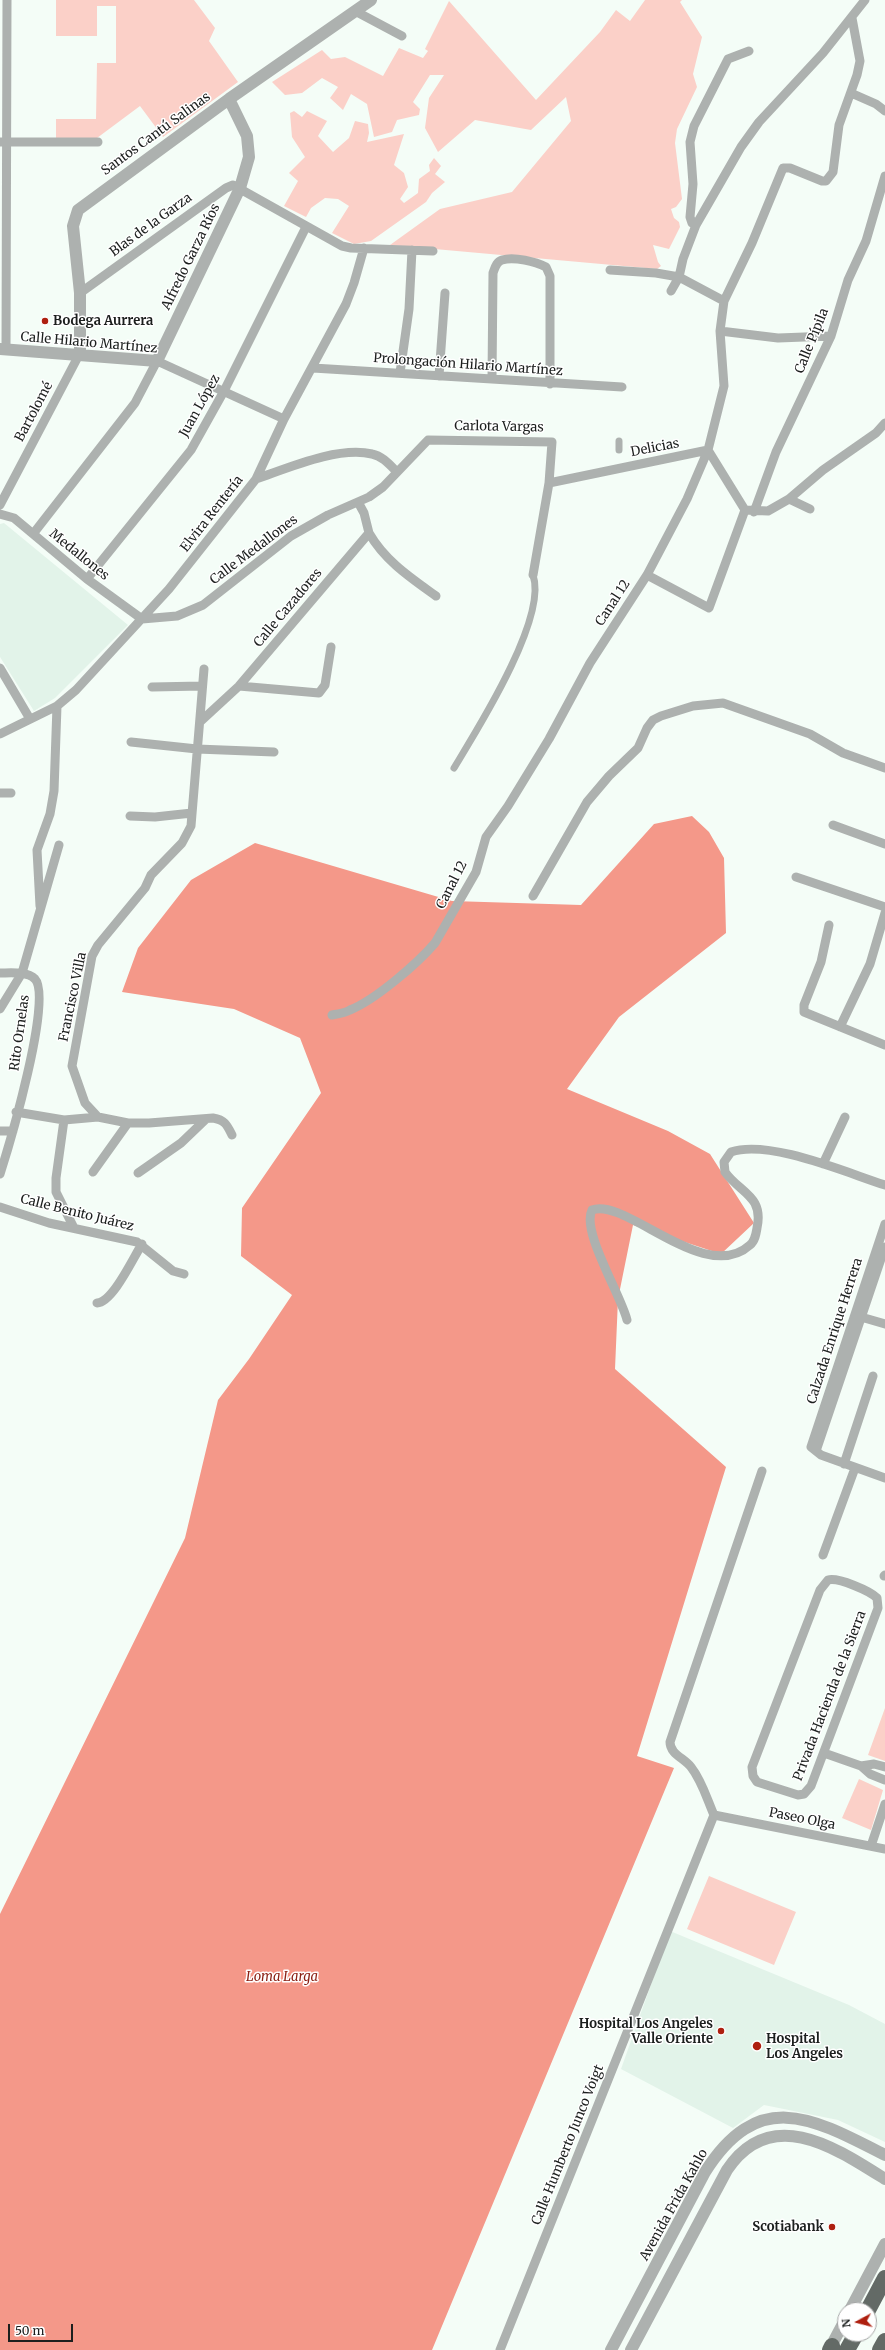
<!DOCTYPE html>
<html>
<head>
<meta charset="utf-8">
<style>
  body { margin:0 }
  #map { position:relative; width:885px; height:2350px; overflow:hidden; background:#f4fdf7; font-family:Merriweather,serif }
  canvas { display:block }
  .north { position:absolute; left:837px; top:2302px; width:40px; height:40px; box-sizing:border-box; background:#fff; border:1px solid #a4a5a5; border-radius:50%; rotate:263deg; font-size:11px; font-weight:700; line-height:16px; text-align:center; color:#1c1f1e }
  .north::after { content:''; display:block; margin:auto; width:14px; height:18px; background:#ae1f0f; clip-path:polygon(50% 0,100% 100%,50% 72%,0 100%) }
  .scale { position:absolute; left:8px; top:2324px; width:65px; height:18px; box-sizing:border-box; border:2px solid #1c1f1e; border-top:0; padding-left:5px; font-size:12px; line-height:14px; white-space:nowrap; color:#1c1f1e; -webkit-text-stroke:3px #fff; paint-order:stroke }
</style>
</head>
<body>
<div id="map">
<canvas width="885" height="2350"></canvas>
<div class="north">N</div>
<div class="scale">50 m</div>
</div>
<script>
const ctx = document.querySelector('canvas').getContext('2d');
ctx.lineJoin = 'round';
function fill(path, color) { ctx.fillStyle = color; ctx.fill(path, 'evenodd'); }
function strokePath(path, color, width, dash) { ctx.strokeStyle = color; ctx.lineWidth = width; ctx.lineCap = dash ? 'butt' : 'round'; ctx.setLineDash(dash || []); ctx.stroke(path); }
function label(font, color, halo, rows, align = 'center') {
  ctx.font = font + ' Merriweather,serif'; ctx.lineWidth = 3; ctx.setLineDash([]); ctx.textBaseline = 'middle'; ctx.strokeStyle = halo; ctx.fillStyle = color; for (const [text, x, y, turn = 0] of rows) {
    ctx.save(); ctx.translate(x, y); ctx.rotate((+turn || 0) * Math.PI / 180); ctx.textAlign = isNaN(turn) ? turn : align; if (halo) ctx.strokeText(text, 0, 0); ctx.fillText(text, 0, 0); ctx.restore();
  }
}
fill(new Path2D(`
  M4 523 128 625 55 698 34 711 0 657V524Z
  M670 1931 849 2005 885 2024V2142L838 2120 764 2105 733 2128 621 2069Z`), '#e2f3e9');
fill(new Path2D(`
  M56 0H194L215 28 209 41 238 82 163 137 140 106 97 138 56 139V119H96L97 63H116V6H97V36H56Z
  M645 0H682L680 2 702 37 693 74 697 87 677 129 675 143 682 199 676 207 671 209 674 218 679 222 680 227 669 249 653 245 658 262 661 266 657 269 390 245 440 209 512 192 571 121 566 97 531 130 475 120 438 152 425 128 429 98 444 75H430L413 102 420 109 419 115 397 120 392 132 374 137 367 104 351 94 343 110 330 98 338 87 322 78 302 93 285 95 272 82 322 50 331 59 345 57 383 76 399 48 423 58 428 51 425 49 449 1 536 100 600 32 616 10 630 21Z
  M294 111 302 117 307 111 327 121 318 136 333 152 349 138 355 121 368 124 369 133 367 142 404 134 394 165 404 173 408 187 400 199 404 203 418 193 419 179 430 171 429 165 434 158 441 166 435 174 445 182 432 193 426 202 371 241 354 244 332 233 349 206 338 199 325 198 311 208 306 217 284 206 298 181 289 173 305 157 292 137 290 113Z
  M885 1708V1761L868 1755Z
  M859 1779 883 1790 871 1830 842 1818Z
  M709 1876 796 1912 774 1965 687 1929Z`), '#fbd0c8');
fill(new Path2D(`
  M692 816 709 832 724 858 726 933 619 1017 567 1089 668 1131 710 1154 754 1223 721 1254 633 1225 618 1299 615 1369 726 1467 637 1756 674 1768 432 2350H0V1914L185 1538 218 1400 249 1359 292 1295 241 1256 242 1208 321 1093 300 1038 234 1009 122 992 138 948 191 880 255 843 452 901 581 905 654 824Z`), '#f49889');
strokePath(new Path2D(`
  M619 450V441
  M454 768C477 730 548 618 533 575`), '#adb1af', 7);
strokePath(new Path2D(`
  M355 11 402 36
  M851 93 876 104 885 111
  M0 142H98
  M696 225 692 223 690 217 693 184 690 142 694 126 728 59 749 51
  M671 291 679 277 683 259 696 225 741 147 759 122 823 53 865 0
  M80 293 226 188 233 185 342 246 351 248 433 251
  M724 301 752 243 783 168H790L822 181H826L833 172 839 125 857 75 860 61 852 18
  M720 331 778 338 831 336
  M6 349 7 0
  M313 368 622 387
  M400 373 409 309 412 250
  M439 376 445 293
  M492 379 493 273C495 268 496 262 502 260 514 256 536 262 546 267L550 276V384
  M256 479C288 468 338 446 372 454 382 456 389 464 396 471
  M549 483 708 450 745 510 768 511 789 499 810 509
  M789 499 823 470 876 433 885 423
  M0 505 80 353
  M754 512 776 452 831 336 848 280 866 241 885 176
  M0 514 14 518 87 579 142 619 177 616 203 605 291 536 328 515 369 497 383 487 428 440 552 442 549 483 533 575
  M369 533C385 561 411 578 436 596
  M33 534 135 403 157 361 284 419
  M647 575 709 608 745 510
  M87 579 191 450 224 391 306 227
  M0 668 30 719
  M239 686 319 693 325 685 331 647
  M152 687 202 686
  M201 721 239 686 369 533 364 513 358 502
  M0 734 57 706 76 690 169 589 256 479 284 419 346 304 354 283 364 248
  M131 742 197 749 274 752
  M0 793H11
  M130 816 155 817 192 813
  M833 825 885 844
  M796 877 885 907
  M533 896 587 802 609 776 638 748 647 728 653 720 661 716 693 706 723 703 810 734 843 753 885 768
  M40 906 37 850 50 814 54 791 57 706
  M829 925 821 962 804 1005V1012L885 1045
  M0 973C10 973 27 971 35 979 53 998 9 1146 0 1174
  M0 1009 22 973 59 845
  M332 1015C338 1014 345 1013 350 1010 375 1000 417 964 435 943L476 872 486 837 508 806 549 739 590 663 647 575 687 499 708 450 724 386 720 331 724 301 679 277 656 273 610 270
  M840 1027 870 964 885 913
  M16 1112 64 1120 98 1117 128 1123H149L213 1118C225 1120 227 1125 232 1135
  M98 1117 85 1103 72 1066 92 956 98 945 145 888 151 875 182 843 191 826 204 669
  M64 1120 56 1178V1192L73 1226
  M0 1131H13
  M823 1164 845 1117
  M93 1172 128 1123
  M138 1173 181 1143 205 1120
  M0 1207 49 1223 137 1242 173 1271 184 1274
  M885 1224 811 1447 821 1455 885 1478
  M97 1303C113 1302 133 1258 142 1244
  M861 1317 885 1324
  M627 1320C621 1295 581 1231 592 1210 626 1197 705 1286 750 1245 755 1241 756 1234 757 1228 764 1196 740 1193 725 1172L724 1162 731 1152C769 1139 847 1173 885 1185
  M816 1451 885 1247
  M844 1464 873 1376
  M823 1555 855 1468
  M884 1576 885 1575
  M828 1580C838 1577 870 1591 877 1598L878 1608 811 1786 804 1794 798 1795 757 1782 753 1776 752 1767 820 1590Z
  M824 1753 861 1766 870 1774 885 1780
  M861 1766 874 1764 885 1767
  M714 1815C707 1799 702 1781 691 1767 684 1758 670 1754 670 1742L762 1471
  M714 1815 885 1849
  M871 1846 885 1804
  M500 2350 714 1815`), '#adb1af', 9);
strokePath(new Path2D(`
  M0 349 157 361 240 188 249 157 247 136 229 99
  M80 353V293L73 226 78 210 229 99 371 0
  M850 2310 885 2244
  M611 2350 705 2172C759 2087 813 2118 885 2155
  M631 2350 727 2170C771 2104 836 2148 885 2179
  M829 2350 845 2320`), '#adb1af', 12);
strokePath(new Path2D(`
  M868 2310 885 2278
  M830 2350 832 2346
  M847 2350 856 2334
  M880 2350 885 2341`), '#636a66', 16);
for (const [x, y, r, color] of [
  [45,321,4,"#ae1f0f"],
  [721,2031,4,"#ae1f0f"],
  [757,2046,5,"#ae1f0f"],
  [832,2227,4,"#ae1f0f"]
]) { const dot = new Path2D(); dot.arc(x, y, r, 0, 2 * Math.PI); ctx.fillStyle = color; ctx.fill(dot); strokePath(dot, '#fff', 1.5); }
label('13px', '#1c1f1e', '#fff', [
  ["Santos Cantú Salinas",156,134,-36],
  ["Blas de la Garza",151,225,-36],
  ["Alfredo Garza Ríos",191,257,-64],
  ["Calle Pípila",812,341,-68],
  ["Calle Hilario Martínez",89,343,5],
  ["Prolongación Hilario Martínez",468,365,4],
  ["Juan López",200,406,-61],
  ["Bartolomé",34,412,-62],
  ["Carlota Vargas",499,427,1],
  ["Delicias",655,448,-11],
  ["Elvira Rentería",212,514,-52],
  ["Calle Medallones",254,550,-37],
  ["Medallones",79,555,39],
  ["Canal 12",613,603,-57],
  ["Calle Cazadores",288,608,-50],
  ["Canal 12",452,885,-63],
  ["Francisco Villa",73,997,-78],
  ["Rito Ornelas",20,1033,-82],
  ["Calle Benito Juárez",77,1213,14],
  ["Calzada Enrique Herrera",835,1331,-72],
  ["Privada Hacienda de la Sierra",830,1696,-69],
  ["Paseo Olga",802,1819,11],
  ["Calle Humberto Junco Voigt",568,2145,-68],
  ["Avenida Frida Kahlo",674,2205,-61]
]);
label('bold 13px', '#1c1f1e', '#fff', [
  ["Bodega Aurrera",53,321],
  ["Hospital Los Angeles",713,2024,"right"],
  ["Valle Oriente",713,2039,"right"],
  ["Hospital",766,2039],
  ["Los Angeles",766,2054],
  ["Scotiabank",824,2227,"right"]
], 'left');
label('italic 13px', '#8b2115', '#fff', [
  ["Loma Larga",282,1977]
]);
</script>
</body>
</html>
